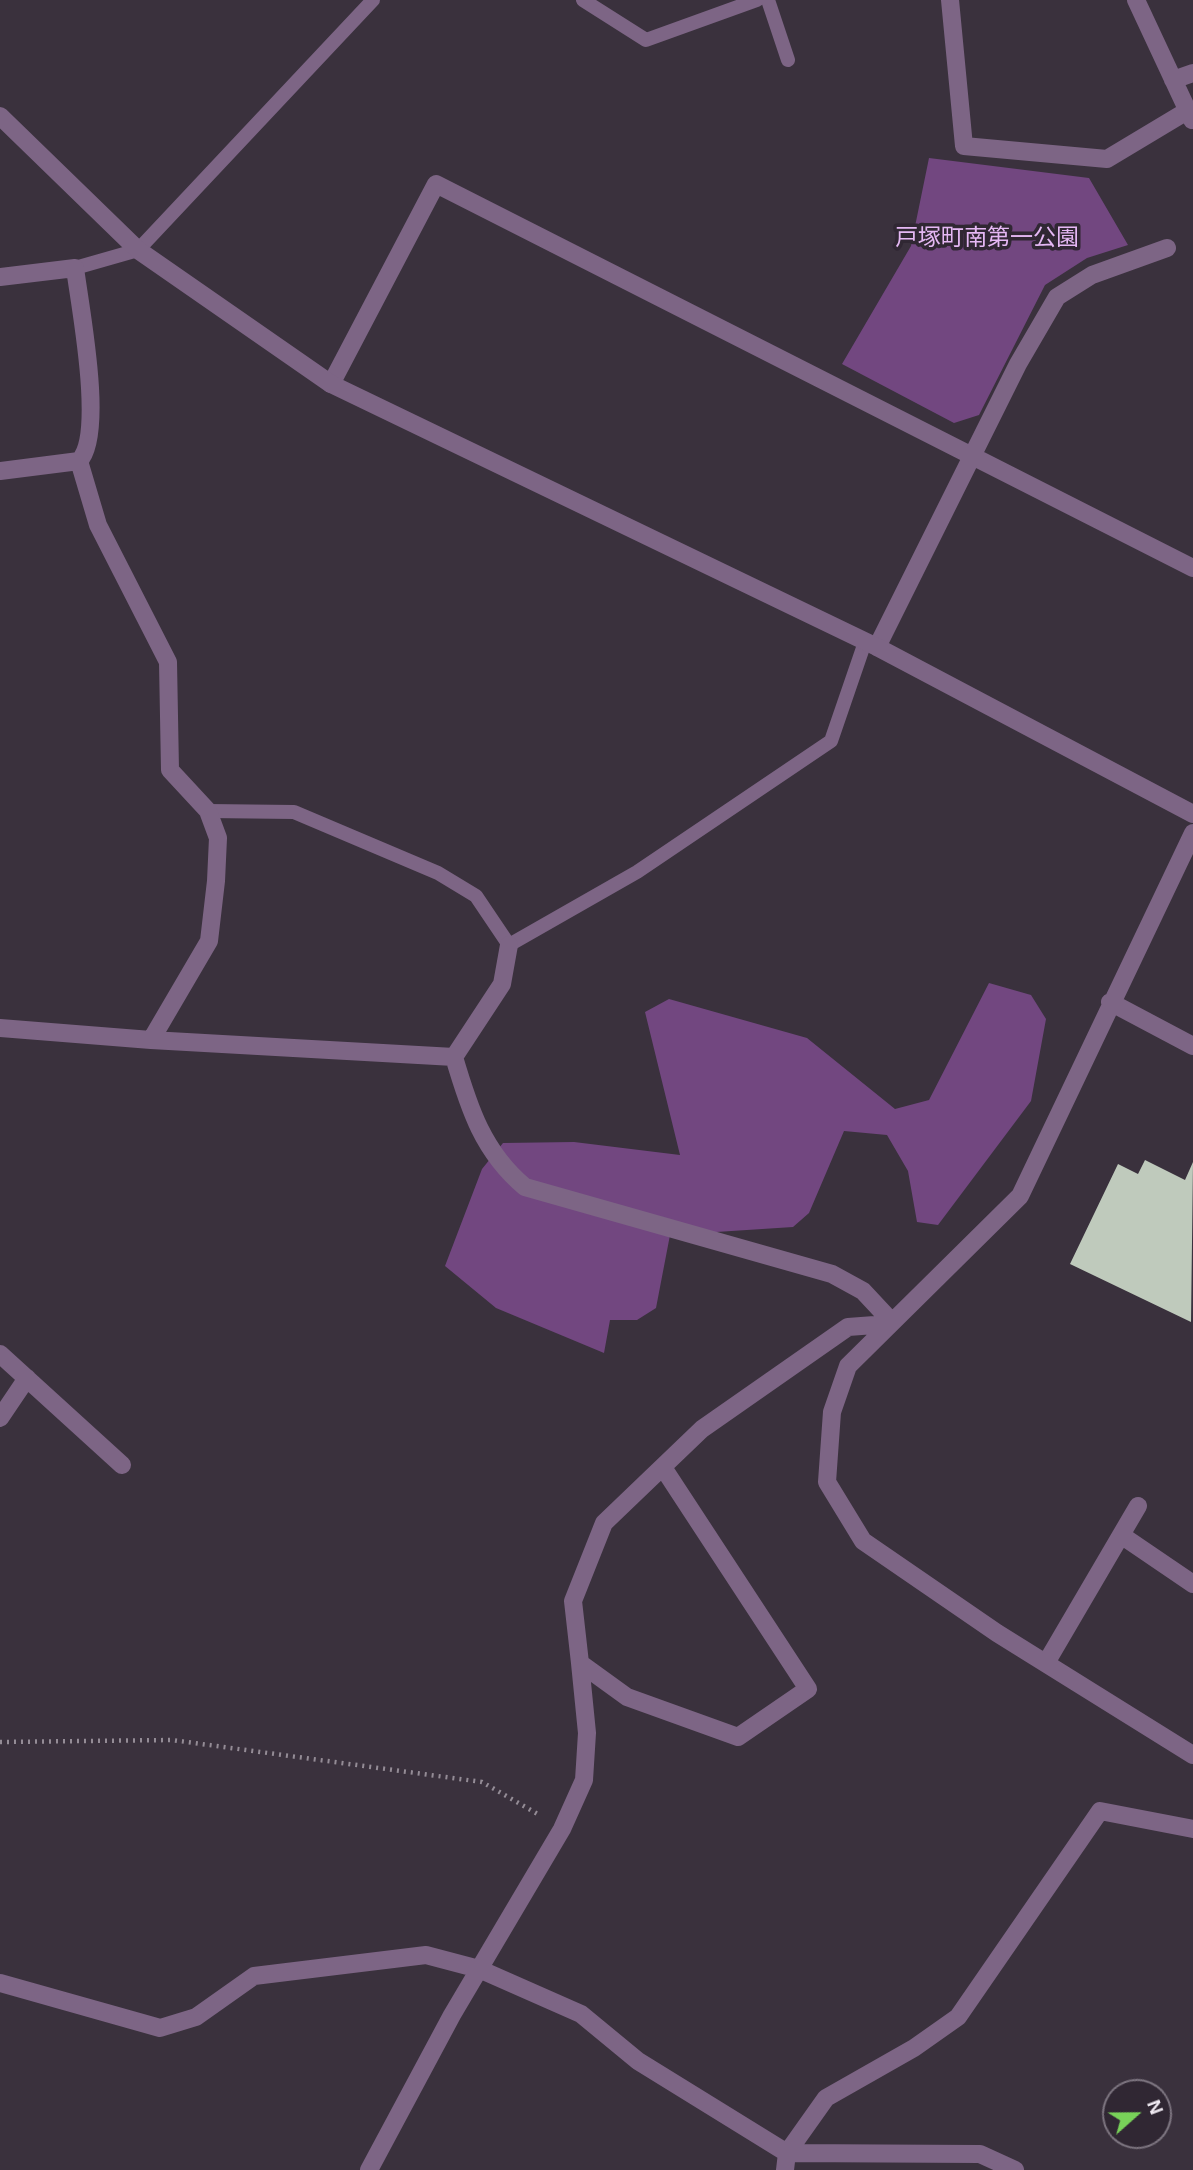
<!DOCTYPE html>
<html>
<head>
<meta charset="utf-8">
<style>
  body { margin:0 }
  #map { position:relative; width:1193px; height:2170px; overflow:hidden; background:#3a313d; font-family:Arial,sans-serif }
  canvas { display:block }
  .north { position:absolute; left:1102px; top:2079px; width:70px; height:70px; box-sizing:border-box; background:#302733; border:2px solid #7d7580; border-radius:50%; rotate:69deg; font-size:19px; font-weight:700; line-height:28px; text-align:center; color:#f1ebf3 }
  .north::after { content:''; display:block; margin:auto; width:24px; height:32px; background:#78d259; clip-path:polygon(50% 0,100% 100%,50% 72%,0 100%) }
</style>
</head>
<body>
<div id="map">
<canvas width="1193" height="2170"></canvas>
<div class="north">N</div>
</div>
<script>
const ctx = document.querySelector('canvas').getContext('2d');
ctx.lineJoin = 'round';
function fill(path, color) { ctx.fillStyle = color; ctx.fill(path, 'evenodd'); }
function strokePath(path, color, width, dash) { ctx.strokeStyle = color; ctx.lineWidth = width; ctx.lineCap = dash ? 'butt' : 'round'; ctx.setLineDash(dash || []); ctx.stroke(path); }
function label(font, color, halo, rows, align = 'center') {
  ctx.font = font + ' Arial,"Noto Sans JP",sans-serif'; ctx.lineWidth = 7; ctx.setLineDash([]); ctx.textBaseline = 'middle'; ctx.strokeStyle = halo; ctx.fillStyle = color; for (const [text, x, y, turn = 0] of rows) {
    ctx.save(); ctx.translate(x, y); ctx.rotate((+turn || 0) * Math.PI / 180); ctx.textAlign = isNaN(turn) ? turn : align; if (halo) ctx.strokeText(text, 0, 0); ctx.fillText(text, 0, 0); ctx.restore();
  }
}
fill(new Path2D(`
  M929 158 1089 178 1128 245 1087 258 1045 285 979 415 954 423 842 364 911 246Z
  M989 983 1031 995 1046 1019 1031 1101 938 1225 917 1222 908 1171 887 1135 844 1131 809 1213 793 1227 670 1235 656 1308 637 1320H610L604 1353 496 1308 445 1266 482 1169 503 1143 574 1142 680 1155 645 1012 669 999 807 1038 895 1109 929 1100Z`), '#724780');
fill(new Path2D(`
  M1145 1160 1185 1180 1193 1162 1191 1322 1070 1264 1118 1164 1138 1174Z`), '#bfcabc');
strokePath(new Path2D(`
  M0 1742 172 1740 482 1782 541 1816`), '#948c96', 4.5, [2, 5]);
strokePath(new Path2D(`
  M583 0 646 40 757 0
  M768 0 788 60
  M75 268 138 250 373 0
  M208 811 294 812 438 873 476 896 509 945 637 872 831 741 865 642`), '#7d6585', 14);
strokePath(new Path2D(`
  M950 0 964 146 1107 159 1187 111
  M1136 0 1192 120
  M1173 80 1193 73
  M0 277 75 268C80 307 105 435 79 461L0 471
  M331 384 436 184 1193 568
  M877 647 1018 364 1057 297 1092 275 1167 248
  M1193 833 1020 1196 848 1366 832 1412 827 1482 863 1541 997 1633 1193 1755
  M1110 1002 1193 1046
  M0 1028 151 1040 209 941 216 881 218 838 208 811 170 770 168 662 98 525 79 461
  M151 1040 454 1057 502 984 509 945
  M454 1057C469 1108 483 1152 525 1187L832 1274 863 1291 891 1321
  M0 1354 122 1465
  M0 1418 27 1378
  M664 1469 808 1689 738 1737 627 1697 580 1663 573 1601 604 1523 702 1429 848 1327 888 1324
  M1121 1535 1193 1584
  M1046 1663 1138 1506
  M0 1983 160 2028 196 2017 254 1976 426 1955 479 1969 581 2014 638 2061 787 2153 980 2154 1015 2170
  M369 2170 452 2015 562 1829 584 1780 587 1733 580 1663
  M785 2170 787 2153 826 2098 914 2048 958 2017 1100 1811 1193 1829`), '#7d6585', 18);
strokePath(new Path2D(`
  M0 116 138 250 331 384 877 647 1193 814`), '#7d6585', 18);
label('23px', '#e5b8f4', '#302733', [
  ["戸塚町南第一公園",987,239]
]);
</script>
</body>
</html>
